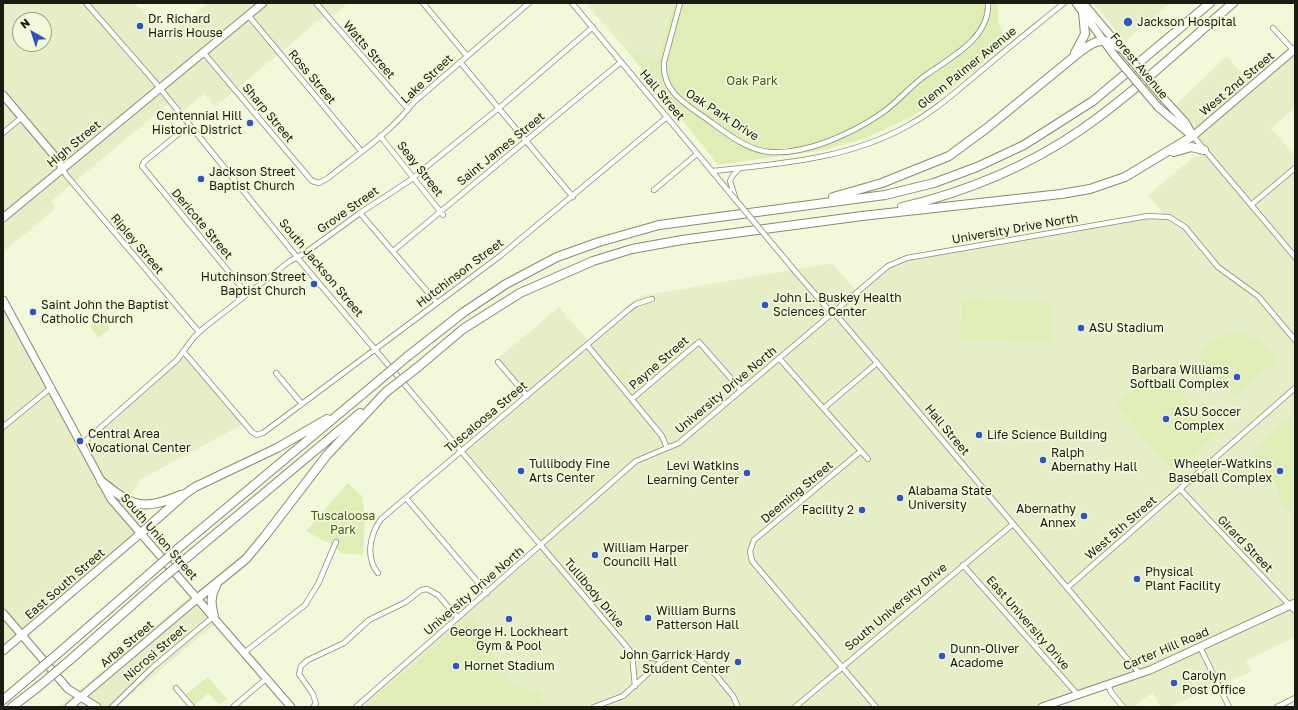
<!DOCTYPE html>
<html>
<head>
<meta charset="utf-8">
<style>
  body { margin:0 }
  #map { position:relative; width:1298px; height:710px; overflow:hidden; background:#f2f9da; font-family:"Golos Text",sans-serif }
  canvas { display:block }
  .frame { position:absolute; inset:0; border:4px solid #1a1c11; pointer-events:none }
  .north { position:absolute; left:12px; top:12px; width:40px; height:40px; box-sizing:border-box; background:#f2f9da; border:1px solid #9ca18a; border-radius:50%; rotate:321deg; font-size:11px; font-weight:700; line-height:16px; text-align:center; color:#1a1c11 }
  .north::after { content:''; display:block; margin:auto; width:14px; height:18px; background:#2f53c3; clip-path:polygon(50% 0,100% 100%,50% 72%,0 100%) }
</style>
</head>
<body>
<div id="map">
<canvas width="1298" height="710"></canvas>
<div class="frame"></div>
<div class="north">N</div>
</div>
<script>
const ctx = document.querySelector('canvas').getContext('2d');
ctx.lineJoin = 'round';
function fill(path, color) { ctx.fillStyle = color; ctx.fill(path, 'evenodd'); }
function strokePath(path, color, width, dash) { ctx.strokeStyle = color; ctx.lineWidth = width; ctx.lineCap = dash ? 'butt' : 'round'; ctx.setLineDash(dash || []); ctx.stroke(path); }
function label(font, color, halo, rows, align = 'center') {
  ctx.font = font + ' "Golos Text",sans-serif'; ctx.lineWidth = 3.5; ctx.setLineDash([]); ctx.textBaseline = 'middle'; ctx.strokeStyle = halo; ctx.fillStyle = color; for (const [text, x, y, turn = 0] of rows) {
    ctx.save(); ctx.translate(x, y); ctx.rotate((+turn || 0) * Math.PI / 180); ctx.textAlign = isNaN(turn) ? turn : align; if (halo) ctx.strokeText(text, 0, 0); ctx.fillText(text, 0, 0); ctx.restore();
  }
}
fill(new Path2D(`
  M3 3H134L168 35 208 3H348L333 16 329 12 215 107 204 94 178 115 168 104 51 201 56 208 3 252ZM20 20H44V44H20Z
  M585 3H673L657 60 624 47Z
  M1093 3H1171L1125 41Z
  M1287 50 1295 59V108L1271 128 1295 156V637L1246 661 1251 672 1169 707H1160L1153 692 1133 707H1127L1108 682 1034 707H359L546 545 465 451 530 397 498 358 559 307 588 340 641 296 832 263 858 293 889 267 906 260 1150 217 1167 219 1148 195 1198 154 1164 116 1227 56 1249 82Z
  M3 292 84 440 185 356 243 424 141 479 125 502 151 528 3 654Z
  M191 596 215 624 116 707H59Z`), '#e5eec7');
fill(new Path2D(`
  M673 3H998V22L1008 42 950 90 913 116 866 138 824 150 718 165 624 47 657 60Z
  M962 299 1052 302 1051 341 960 339Z
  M103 315 110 329 98 338 90 326Z
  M1238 332C1255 337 1268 344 1276 361L1237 394H1232L1198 356C1208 341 1220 336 1238 332Z
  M1158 367 1217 434 1174 472 1116 405Z
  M619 374a5 5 0 1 1 10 0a5 5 0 1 1-10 0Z
  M1295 416V518L1278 498V488L1252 454 1283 421Z
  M348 483 362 496 365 517 363 555 341 553 330 543 322 540 306 531Z
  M470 616 496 650 492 653 507 679 534 695V693L540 690 542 694 538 697 554 707H366Z
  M208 677 227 699 219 705 209 693 193 706 185 695Z`), '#e1edb7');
const street = new Path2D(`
  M86 3 154 81 301 262 627 647 632 654 635 686
  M316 3 408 109
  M423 3 467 56
  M572 3 730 193
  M680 3 664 62C662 89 681 101 701 115 722 129 744 150 770 152 806 155 853 133 882 113 898 102 910 86 926 75 950 58 990 38 988 3
  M248 15 361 151
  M1273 28 1295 52
  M203 52 312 181 319 183 328 178C358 154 391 132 414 102L529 3
  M460 62 573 197
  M189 125 144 162 142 166 247 294
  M3 133 22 117
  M380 136 443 215
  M1193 136 1295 257
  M62 168 66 175 199 332
  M712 171C779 164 850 159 909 125 936 110 958 90 982 70 1009 47 1037 25 1064 3
  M654 190 697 154
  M736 200 730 181 733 175 740 168
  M1251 205 1295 168
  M360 213 437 303
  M393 251 621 62
  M795 271 827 308 839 318 1140 674
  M587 345 662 436 667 448
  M183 351 252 432 257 435 263 433 500 256 667 117
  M779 358 868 459
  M498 362 527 396
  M276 373 302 404
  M632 399 699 342 741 390
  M824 408 877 363
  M3 427 52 387
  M82 444 177 360 194 337 205 327 290 261 305 253 360 213 409 181 499 108 593 27
  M861 451 754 540 750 551 752 561 876 707
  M1180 489 1295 611
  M406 498 487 593
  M963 565 1078 695
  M378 573C365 557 370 535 381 519L628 310 636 304 652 299
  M1067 588 1295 388
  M1200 647 1229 707
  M245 652 305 605 318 584 336 542
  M632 654 663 660 672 656H686L697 658 716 675 733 696 738 707
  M1108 685 1111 692 1123 707
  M176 688 192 707
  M112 707 152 668 214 616
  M233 707 267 678
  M313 707 316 704 313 694 299 674 301 666 308 660 344 643 369 620 406 602 421 590 427 589 438 595 458 618
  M356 707 636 461 679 443 888 266 907 258 1148 216 1169 217 1185 227 1218 267 1258 296 1295 340
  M594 707 623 696 663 660
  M795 707 1013 524
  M1277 707 1295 698`);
const secondary = new Path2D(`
  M1076 3 1114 55
  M1083 3 1120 47
  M3 95 58 160 62 168
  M1165 100 1185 122 1193 136
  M1158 107 1191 135
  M1193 136 1295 49
  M3 218 263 3
  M3 300 111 499 291 707
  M3 613 68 689 97 707
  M3 651 141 533
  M69 707 198 598
  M1042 707 1150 670 1295 603`);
const highway = new Path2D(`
  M1075 53 1085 34 1083 12
  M1174 152 1191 147 1204 150
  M833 197 882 183 949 156 987 128 1081 51C1097 39 1104 37 1122 49
  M902 207C966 192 1027 167 1082 129 1135 92 1183 46 1233 3
  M408 356 464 312 506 284 557 257 599 242 659 225 885 195 934 183 977 167 1024 145 1093 101 1210 3
  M418 367 463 329 520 293 593 261 632 249 682 240 862 216 1061 194 1090 189 1125 177 1193 136
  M101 481C133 507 142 511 181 495
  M141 533 185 494 195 487 277 448 327 419
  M181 546 376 383
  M189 556 360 413
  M198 598 246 559 265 536 327 455 386 392
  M214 616C211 604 210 596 216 586
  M62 650 148 575
  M70 660 156 584
  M3 700 29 678
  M12 707 38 687`);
strokePath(street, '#868c6f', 6);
strokePath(secondary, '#868c6f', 9);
strokePath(highway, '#868c6f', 10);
strokePath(street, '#fff', 4.5);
strokePath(secondary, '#fff', 7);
strokePath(highway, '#fff', 8);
const streetBridge = new Path2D(`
  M730 193 795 271`);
const secondaryBridge = new Path2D(`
  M1122 49 1165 100
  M1114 55 1158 107`);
const highwayBridge = new Path2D(`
  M376 383 408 356
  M386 392 418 367
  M148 575 181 546
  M156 584 189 556
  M29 678 62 650
  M38 687 70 660`);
strokePath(streetBridge, '#868c6f', 6, []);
strokePath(secondaryBridge, '#868c6f', 9, []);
strokePath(highwayBridge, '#868c6f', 10, []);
strokePath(streetBridge, '#fff', 4.5);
strokePath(secondaryBridge, '#fff', 7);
strokePath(highwayBridge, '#fff', 8);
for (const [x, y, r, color] of [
  [1128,22,5,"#2f53c3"],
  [140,26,4,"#2f53c3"],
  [250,123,4,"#2f53c3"],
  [201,179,4,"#2f53c3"],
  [314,284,4,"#2f53c3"],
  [765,305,4,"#2f53c3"],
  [33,312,4,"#2f53c3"],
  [1081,328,4,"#2f53c3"],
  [1237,377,4,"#2f53c3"],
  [1166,419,4,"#2f53c3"],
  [979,435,4,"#2f53c3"],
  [80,441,4,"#2f53c3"],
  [1043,460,4,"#2f53c3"],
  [521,471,4,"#2f53c3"],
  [1280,471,4,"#2f53c3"],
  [747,473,4,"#2f53c3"],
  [900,498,4,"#2f53c3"],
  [862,510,4,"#2f53c3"],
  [1084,516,4,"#2f53c3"],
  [595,555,4,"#2f53c3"],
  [1137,579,4,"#2f53c3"],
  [648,618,4,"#2f53c3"],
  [509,619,4,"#2f53c3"],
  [942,656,4,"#2f53c3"],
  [738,662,4,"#2f53c3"],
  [456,666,4,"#2f53c3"],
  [1174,683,4,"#2f53c3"]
]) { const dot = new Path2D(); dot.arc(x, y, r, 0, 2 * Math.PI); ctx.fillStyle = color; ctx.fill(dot); strokePath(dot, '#f2f9da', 1.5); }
label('12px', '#1a1c11', '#f2f9da', [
  ["Dr. Richard",148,19],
  ["Harris House",148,33],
  ["Jackson Hospital",1137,22],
  ["Centennial Hill",242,116,"right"],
  ["Historic District",242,130,"right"],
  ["Jackson Street",209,172],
  ["Baptist Church",209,186],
  ["Hutchinson Street",306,277,"right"],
  ["Baptist Church",306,291,"right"],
  ["John L. Buskey Health",773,298],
  ["Sciences Center",773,312],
  ["Saint John the Baptist",41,305],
  ["Catholic Church",41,319],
  ["ASU Stadium",1089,328],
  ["Barbara Williams",1229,370,"right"],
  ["Softball Complex",1229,384,"right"],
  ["ASU Soccer",1174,412],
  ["Complex",1174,426],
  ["Central Area",88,434],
  ["Vocational Center",88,448],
  ["Life Science Building",987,435],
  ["Ralph",1051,453],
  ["Abernathy Hall",1051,467],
  ["Tullibody Fine",529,464],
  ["Arts Center",529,478],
  ["Wheeler-Watkins",1272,464,"right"],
  ["Baseball Complex",1272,478,"right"],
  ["Levi Watkins",739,466,"right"],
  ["Learning Center",739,480,"right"],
  ["Alabama State",908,491],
  ["University",908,505],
  ["Abernathy",1076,509,"right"],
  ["Annex",1076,523,"right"],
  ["Facility 2",854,510,"right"],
  ["William Harper",603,548],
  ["Councill Hall",603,562],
  ["Physical",1145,572],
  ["Plant Facility",1145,586],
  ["William Burns",656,611],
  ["Patterson Hall",656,625],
  ["George H. Lockheart",509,632,"center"],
  ["Gym & Pool",509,646,"center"],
  ["Dunn-Oliver",950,649],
  ["Acadome",950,663],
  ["John Garrick Hardy",730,655,"right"],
  ["Student Center",730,669,"right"],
  ["Hornet Stadium",464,666],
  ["Carolyn",1182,676],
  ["Post Office",1182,690]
], 'left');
label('12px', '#1a1c11', '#f2f9da', [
  ["Watts Street",369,50,49],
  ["Forest Avenue",1139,66,50],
  ["Glenn Palmer Avenue",967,68,-39],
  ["Ross Street",312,77,50],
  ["Lake Street",427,79,-43],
  ["West 2nd Street",1237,84,-40],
  ["Hall Street",662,95,50],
  ["Sharp Street",268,113,50],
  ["Oak Park Drive",722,115,33],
  ["High Street",74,144,-40],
  ["Saint James Street",501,149,-39],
  ["Seay Street",420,169,52],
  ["Grove Street",348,210,-35],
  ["Dericote Street",202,224,50],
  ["University Drive North",1015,229,-10],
  ["Ripley Street",137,244,50],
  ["South Jackson Street",321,268,50],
  ["Hutchinson Street",460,273,-37],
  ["Payne Street",659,363,-41],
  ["University Drive North",726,390,-40],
  ["Tuscaloosa Street",486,417,-40],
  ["Hall Street",947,430,50],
  ["Deeming Street",797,492,-40],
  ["West 5th Street",1121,528,-41],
  ["South Union Street",159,537,49],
  ["Girard Street",1245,544,46],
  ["East South Street",65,584,-41],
  ["University Drive North",474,591,-41],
  ["Tullibody Drive",594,593,50],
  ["South University Drive",896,607,-40],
  ["East University Drive",1028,623,49],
  ["Arba Street",127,644,-40],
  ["Carter Hill Road",1166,649,-23],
  ["Nicrosi Street",155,653,-41]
]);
label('12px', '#505a1f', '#f2f9da', [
  ["Oak Park",752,81],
  ["Tuscaloosa",343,516],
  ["Park",343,530]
]);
</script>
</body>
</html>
